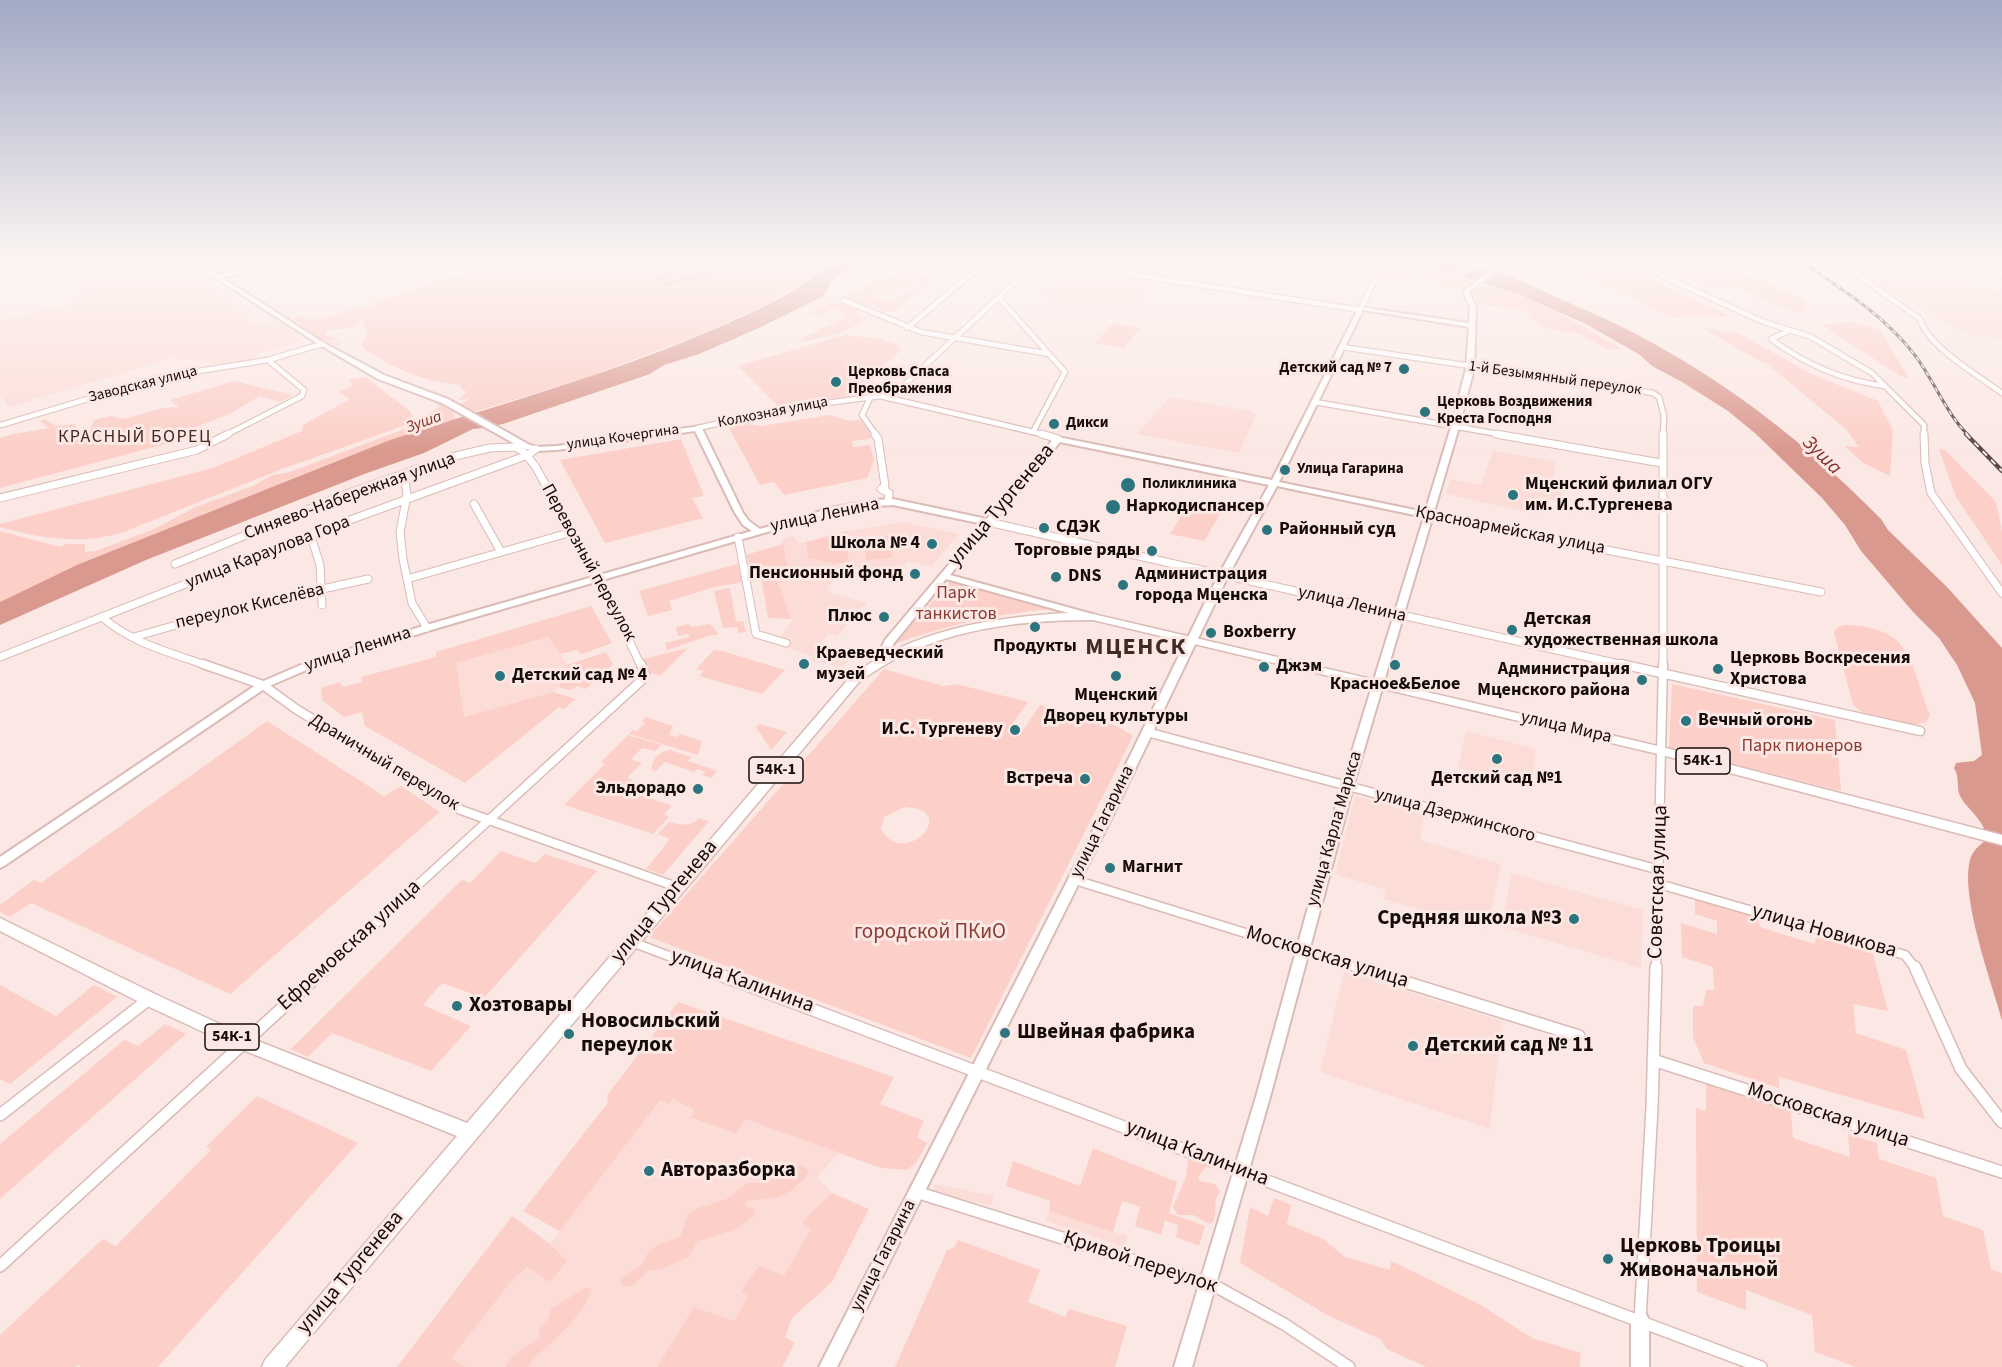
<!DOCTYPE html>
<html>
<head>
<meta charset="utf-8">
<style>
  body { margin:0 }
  canvas { display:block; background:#fbe8e4 }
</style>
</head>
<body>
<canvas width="2002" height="1367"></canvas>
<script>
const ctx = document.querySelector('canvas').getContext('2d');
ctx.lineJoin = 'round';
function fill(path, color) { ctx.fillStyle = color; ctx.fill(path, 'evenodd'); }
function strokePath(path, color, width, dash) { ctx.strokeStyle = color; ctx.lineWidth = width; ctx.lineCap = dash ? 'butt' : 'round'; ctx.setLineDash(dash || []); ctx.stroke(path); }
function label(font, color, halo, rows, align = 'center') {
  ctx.font = font + ' "Source Sans 3",sans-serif'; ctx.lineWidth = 6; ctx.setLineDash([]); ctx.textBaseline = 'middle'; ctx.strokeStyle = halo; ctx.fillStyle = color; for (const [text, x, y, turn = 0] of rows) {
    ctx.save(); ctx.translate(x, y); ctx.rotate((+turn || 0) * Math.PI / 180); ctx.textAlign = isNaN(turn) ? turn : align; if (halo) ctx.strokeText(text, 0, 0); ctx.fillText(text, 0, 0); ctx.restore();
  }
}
fill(new Path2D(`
  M117 260H182L190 264 183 266 187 269 181 271 243 310 250 317 247 319 258 326 276 321 298 334 294 336 302 341 256 354 260 357 225 365 173 358 9 407 0 394V321L94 298 76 288 128 274 106 263Z
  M1745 260H1787L1806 272 1800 274 1817 281 1803 284Z
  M1856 260H1930L1971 266 1975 289 2002 293V340L1962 333 1856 274Z
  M1059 277H1082L1152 285 1134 306 1044 300 1049 296 1040 295Z
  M1170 397 1250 411 1256 415 1239 453 1137 434Z
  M1493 451 1556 462 1552 484 1565 497 1564 502 1540 498 1537 514 1446 494 1450 479 1481 485Z
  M903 522 959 534 931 567 908 561 894 576 850 566 847 531Z
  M793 536 798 543 806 542 808 558 848 567 828 587V592L867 603 837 636 828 634 818 646 819 650 850 658 843 667 812 661V656L782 646 785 640 779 638 792 621 778 582 782 539Z
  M550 637 568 666 558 687 553 692 464 717 456 663Z
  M1466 731 1536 749 1531 787 1458 768Z
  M1355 796 1424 815 1420 840 1501 864 1488 929 1384 899 1386 890 1335 874Z
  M1511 873 1643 910 1641 968 1503 927Z
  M1344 972 1502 1021 1490 1129 1320 1072Z
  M673 1099 695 1111 692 1119 735 1132 745 1119 839 1153 817 1177 832 1193 802 1222 811 1228 784 1277 741 1292 748 1296 734 1321 665 1355 657 1367H465L450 1358 510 1283 527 1267 550 1281 567 1262 550 1244 660 1100Z
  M935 1184 994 1196 991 1205 933 1193Z
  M1049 1211 1127 1236 1124 1247 1046 1221Z`), '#fcdcd7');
fill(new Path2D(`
  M505 260H837L769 303 706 332 582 379 474 412 459 405 470 399 458 400 467 392 460 388 461 385C422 381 392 369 361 346L368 332 362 324 368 314 354 327 325 331 326 336 338 337 332 341 342 344 338 346 319 338 293 319 299 316C304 317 307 320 313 320 333 318 351 306 371 307V309L373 307 370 304Z
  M1378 260C1408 260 1434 273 1464 271L1467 272 1460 277 1472 282 1460 291 1441 286 1414 273 1392 282 1362 268 1369 264 1381 268 1413 269Z
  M1549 260H1608L1730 316 1669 317 1632 296 1624 295Z
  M1652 260H1715L1803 299 1810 305 1804 312 1794 313 1730 285 1699 283Z
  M910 271 930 276V281L923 285 912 282V286H895L891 289 897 293 896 295 880 293V288L870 291 884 302C898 300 911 287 923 287 914 295 904 303 894 312H884L870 303 863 306 846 298C857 288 896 273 910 271Z
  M1481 285C1524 288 1583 328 1621 348 1607 355 1591 338 1578 334 1561 329 1542 333 1530 317L1532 315 1526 311 1479 304 1471 293Z
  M830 302 859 310 856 313 866 318V321L837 334 802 342 806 341 802 340 804 337 841 320 846 315 831 308 823 314 808 315Z
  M1853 322 1880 330 1909 378 1900 376 1821 324Z
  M1113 323 1141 328 1124 348 1095 343Z
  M1702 328 1738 333 1812 374 1878 401 1893 431 1890 476 1863 463 1845 446 1859 447 1846 429 1766 363 1759 361Z
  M844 335 882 339 900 345 897 348 902 349 871 377 880 392 778 406 738 366Z
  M365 377 411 412 413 417 406 425 282 469 121 533C80 545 40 538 0 527V524L213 468 302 431 303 425 350 399 338 392 353 385 348 380Z
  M234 381 293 395 280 402 260 396 231 413 169 438 173 442 0 488V438C17 432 31 432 48 428L40 421 45 419 56 426 75 424 81 433 90 430 94 420 110 416 124 419 162 408 179 407 170 400Z
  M437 400 453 408 455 420C383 440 314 470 244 498 162 531 80 563 0 602V531L60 547 66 544H85V552L96 551 154 529 196 507 253 486 273 475 290 472 426 421 430 419 429 414 440 406 434 402Z
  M829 415 850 421 861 419 873 438 852 441 853 447 870 445 874 460 867 478 784 495 774 482 760 485 728 426 741 423 761 426Z
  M681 439 704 496 692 498 703 518 605 543 560 460Z
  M1939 449 1945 450 1996 502 2002 532V565L1956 497Z
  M1187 507 1220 514 1204 541 1170 534Z
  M847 531 849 563 834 564 808 558 806 542Z
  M889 536 892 558 866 560 864 537Z
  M783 544 790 581 778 582 791 619 768 618 759 565 749 566 746 555Z
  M738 564 742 582 711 588 669 601 672 610 648 616 639 591Z
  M950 582 1052 609C993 614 949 625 894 644Z
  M730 588 736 621H743L746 632 738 633V627L723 628 714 591Z
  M591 606 612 643 582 654 576 650 560 654 549 637 456 663 464 717 553 692 576 699 564 709 559 707 465 783 365 726 362 712 344 717 322 700 321 688 340 682 342 687 362 682 361 677 436 657V652Z
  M689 624 691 627 710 624 719 634C700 637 685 645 667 650L665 643 689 637V634L678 636 676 627Z
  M1844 625C1913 627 1909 660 1930 715L1926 722C1905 729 1867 722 1853 704L1834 633 1836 628Z
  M688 648 660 676 649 672 643 659Z
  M714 650 722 651 785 670 762 694 699 676 704 671 696 669Z
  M606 652 613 664 586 689 577 686 571 690 558 687 567 665Z
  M884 669 943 686 956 684 1028 702 1007 731 1020 735 1040 705 1117 726 1133 736 971 1058 649 937ZM904 807C963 809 903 871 881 829L884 817Z
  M1672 684 1835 720 1841 791 1669 748Z
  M645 717 673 726 669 735 677 737 680 734 702 741 698 755 629 734 633 730 637 731 645 723 642 721Z
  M267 721 384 796 401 786 440 812 230 994 31 903 10 917 0 912V905L34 880 41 883Z
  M759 724 787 732 771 750 756 727Z
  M628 735 662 745 655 751 642 748 631 759 642 763 627 778 642 784 634 792 672 806 664 814 669 817 653 834 564 805 605 764 601 762Z
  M670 750 691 757 688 761 717 771 711 778 702 775 705 772 697 769 694 772 665 762 655 772 652 770C651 760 660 751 670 750Z
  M699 818 709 821 663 875 646 869 670 839 658 834 669 822C680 825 691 827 699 818Z
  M501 851 535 863 545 854 597 871 484 998 442 983 423 1005 471 1026 431 1071 332 1033 308 1057 291 1049 462 880 470 883Z
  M1695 898 1758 917 1760 927 1814 944 1817 936 1873 954 1888 1011 1853 1004 1856 1033 1906 1050 1925 1119 1779 1077V1088L1704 1063 1693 1037V1006H1703L1706 990H1714L1713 967 1682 957 1681 923 1717 934V921L1695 914Z
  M0 985 56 1016 94 985 117 997 10 1084 0 1079Z
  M678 1002 894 1077 880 1104 924 1121 917 1137 927 1143 916 1163 907 1170 881 1168 745 1119 736 1133 691 1118 694 1110 673 1099 669 1104 660 1100 560 1231 523 1211 607 1104 608 1094Z
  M165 1024 186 1034 0 1199V1144L124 1040 138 1046Z
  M1706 1084 1791 1112 1793 1138 1850 1157 1848 1134 1877 1143 1879 1159 1936 1178 1943 1216 1983 1230 1991 1269 2002 1273V1367H1856L1815 1352 1812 1315 1746 1290V1310L1697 1292 1696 1108 1706 1111Z
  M257 1096 358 1143 158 1367H81L78 1365 75 1367H0V1335L103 1239 116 1246 211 1150 206 1147Z
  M1093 1148 1177 1182 1169 1213 1205 1226 1199 1246 1176 1237 1178 1225 1165 1220 1161 1235 1135 1226 1140 1207 1122 1201 1113 1232 1049 1211 1050 1201 1006 1186 1013 1161 1080 1186Z
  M1188 1158 1216 1169 1206 1167 1198 1177 1200 1181 1215 1184 1220 1191 1216 1199 1214 1221 1210 1224 1193 1215H1178L1173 1207 1186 1177Z
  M801 1165 809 1171C807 1177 802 1181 797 1185 778 1204 766 1195 745 1202V1207L755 1209V1214L737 1229 698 1241 688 1257 665 1268 648 1271 633 1285 625 1287 621 1285V1279L643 1264 647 1254 657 1245 680 1237 688 1215 697 1208 725 1200 748 1183 770 1182 773 1177 783 1174 786 1179 791 1177 794 1168Z
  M832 1193 869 1209 832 1282 792 1318 785 1337 795 1343 782 1367H657L694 1307 734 1321 748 1296 741 1292 759 1266 784 1276 811 1229 802 1222Z
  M1274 1198 1291 1205 1287 1224 1323 1239 1345 1257 1390 1270 1391 1261 1479 1304 1532 1338 1581 1353 1580 1367H1426L1387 1349 1380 1339 1327 1315 1240 1263 1250 1207 1268 1216Z
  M512 1216 550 1244 567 1261 550 1282 527 1267 510 1283 451 1358 465 1367H397Z
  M958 1240 1040 1270 1028 1302 1065 1317 1069 1309 1127 1326 1115 1367H895L947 1250 954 1248Z
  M585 1288H591C589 1311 549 1345 531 1361L529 1367H505L511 1358 541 1336 538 1331 541 1325 547 1322 551 1309Z`), '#fccfc8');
fill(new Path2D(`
  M839 260H861L831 281 824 296 759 328 699 354 664 365 650 374 503 424 493 426 472 414C576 382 680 349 777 300 800 288 818 272 839 260Z
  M1393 260C1421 260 1447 259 1475 265 1509 273 1540 290 1572 304 1689 353 1792 428 1881 519L1888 530 1947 587 2002 648V1020C1992 983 1958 892 1971 857 1974 849 1980 845 1986 840 1987 821 1967 810 1960 796 1956 787 1960 777 1954 768L1956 763 1974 761 1982 755 1975 703 1957 665 1939 638 1914 613 1861 551 1845 525 1822 498 1756 434 1728 411 1682 382 1652 366 1640 355 1586 324 1518 294 1461 276 1472 270 1490 274 1462 267 1465 270 1444 272Z
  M465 416 484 428 473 429 424 453 367 473 146 560 0 625V602L77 565 312 471 390 440Z`), '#da998f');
strokePath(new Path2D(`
  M636 260 648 265H665L663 269 669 274 663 278 664 285 717 271 718 268 705 266 707 264 701 262 704 260`), '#da998f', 1.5);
const streetFar3 = new Path2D(`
  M1041 260 1360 310
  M1627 260 1764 322 1811 337 1872 373 1924 425V435
  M1853 260 1856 274 1920 319C1927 346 1979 376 2002 393
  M198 264 213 260
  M999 298 1065 372 1034 430
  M843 300 921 332 1049 354
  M1361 308 1374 282 1373 277
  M907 328 982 265 1028 270
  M1789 331 1771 339C1805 364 1843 381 1885 386
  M1342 347 1653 393 1659 397 1664 416 1663 435
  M871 396 862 415 876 435
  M890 398 1039 260
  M1315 402 1504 435
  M1 425 161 377 268 360 322 344
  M698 428 781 409 880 396 1046 435
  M226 435 302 396 304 390 268 360`);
const streetFar2 = new Path2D(`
  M875 434 878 439 885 486 881 489 889 493 888 502
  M1042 434 1058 439
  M1496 434 1661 463
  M1663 434V666
  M1924 434 1925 463 1931 493 2002 593
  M404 474 407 495 400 532 403 559 412 603 427 628
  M0 498 197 450 228 434
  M474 504 501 552
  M1428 515 1821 592
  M988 522 1628 666
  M311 536 320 565 322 605
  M738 537 756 634 786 643
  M175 564 349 493 451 457 490 448 515 447 524 452 535 466 607 594 641 666
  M407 579 572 532
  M102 617C131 643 172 653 208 666
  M134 637 236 608 368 579
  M0 657 328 528 528 455 536 449`);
const streetFar1 = new Path2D(`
  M203 664 263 685 296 709 461 810 677 887
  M1621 664 1920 731
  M1147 732 1660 870
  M1075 880 1361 969
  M1659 884 1905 955 1916 969
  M632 942 703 969
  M326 969 643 679 645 674 641 664
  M1656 969 1663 664`);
const street = new Path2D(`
  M699 967 1761 1367
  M1357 967 1579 1036
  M1915 967 1961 1069 2002 1122
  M1653 1060 2002 1172
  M0 1115 149 999
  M916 1192 1215 1286 1284 1324 1349 1367
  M0 1266 327 967
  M1640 1320 1652 1108 1656 967`);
const secondary = new Path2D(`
  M188 260H195L219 275 284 260H293L292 261 223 278 324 343 384 375 448 399 528 444 536 447 557 446 701 426 743 513 749 521 760 529 831 508 875 500 893 499 987 519 1055 437H1058L1272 480 1359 307 1469 323 1470 307 1463 292 1503 260H1509L1469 292 1476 307 1474 369 1459 427 1353 787 1270 1097 1192 1367H1174L1256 1097 1341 787 1424 517 1277 486 1228 576 1116 809 837 1367H819L1104 809 1218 576 1269 485 1060 442 950 575 1096 615 1098 617 1096 619H1090L946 579 894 643 886 660 881 663 876 660 885 640 983 524 893 505 875 506 832 513 431 630 311 668 267 687 4 866 0 868V857L259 683 303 664 423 626 752 531 743 525 735 513 695 431 557 450 536 451 522 448 442 403 378 379 320 345ZM1363 310 1469 327 1466 369 1451 427 1425 512 1279 482Z
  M1966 260H1981L1996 263 1993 265Z
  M1640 1311 1646 1314 1649 1320V1367H1631V1320L1634 1314Z`);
const primary = new Path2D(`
  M1989 260H1995L2002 270V277L2000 276Z
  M1065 613 1093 614 1662 747 2002 835V845L1662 755 1093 620C1010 620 927 631 859 682L285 1367H262L265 1360 457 1136 238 1048 143 1004 0 931V918L155 994 250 1038 467 1123 851 676C914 630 988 618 1065 613Z`);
strokePath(streetFar3, '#dabbb6', 7);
strokePath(streetFar2, '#dabbb6', 9);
strokePath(streetFar1, '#dabbb6', 11);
strokePath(street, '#dabbb6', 14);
strokePath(secondary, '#dabbb6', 4);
strokePath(primary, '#dabbb6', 3);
strokePath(streetFar3, '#fff', 4.5);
strokePath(streetFar2, '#fff', 7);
strokePath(streetFar1, '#fff', 8);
strokePath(street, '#fff', 11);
fill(secondary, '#fff');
fill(primary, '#fff');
const railFar1 = new Path2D(`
  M1799 260C1840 288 1883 314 1914 354 1934 380 1945 412 1968 435`);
const rail = new Path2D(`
  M1966 434 2002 471`);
strokePath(railFar1, '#574a48', 3);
strokePath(rail, '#574a48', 4.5);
strokePath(railFar1, '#fbe8e4', 1.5, [4.5]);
strokePath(rail, '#fbe8e4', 2, [6]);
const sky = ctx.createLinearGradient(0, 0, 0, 451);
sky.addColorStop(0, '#a2a9c4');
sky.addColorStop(0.58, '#fdf5f3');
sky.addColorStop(1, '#fdf5f300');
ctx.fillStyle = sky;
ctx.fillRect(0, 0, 2002, 451);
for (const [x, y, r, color] of [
  [1404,369,6,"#2c747e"],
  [836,382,6,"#2c747e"],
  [1425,412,6,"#2c747e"],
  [1054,424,6,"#2c747e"],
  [1285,470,6,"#2c747e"],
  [1128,485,8,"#2c747e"],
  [1513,495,6,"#2c747e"],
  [1113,507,8,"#2c747e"],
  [1044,528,6,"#2c747e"],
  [1267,530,6,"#2c747e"],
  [932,544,6,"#2c747e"],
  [1152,551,6,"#2c747e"],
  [915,574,6,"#2c747e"],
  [1056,577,6,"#2c747e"],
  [1123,585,6,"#2c747e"],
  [884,617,6,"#2c747e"],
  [1035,627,6,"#2c747e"],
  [1512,630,6,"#2c747e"],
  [1211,633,6,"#2c747e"],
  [804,664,6,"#2c747e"],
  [1395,665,6,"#2c747e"],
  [1264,667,6,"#2c747e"],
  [1718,669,6,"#2c747e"],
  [500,676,6,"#2c747e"],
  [1116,676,6,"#2c747e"],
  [1642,680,6,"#2c747e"],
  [1686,721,6,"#2c747e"],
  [1015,730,6,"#2c747e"],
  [1497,759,6,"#2c747e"],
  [1085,779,6,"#2c747e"],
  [698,789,6,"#2c747e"],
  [1110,868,6,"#2c747e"],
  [1574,919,6,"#2c747e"],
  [457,1006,6,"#2c747e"],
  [1005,1033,6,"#2c747e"],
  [569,1034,6,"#2c747e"],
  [1413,1046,6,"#2c747e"],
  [649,1171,6,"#2c747e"],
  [1608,1259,6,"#2c747e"]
]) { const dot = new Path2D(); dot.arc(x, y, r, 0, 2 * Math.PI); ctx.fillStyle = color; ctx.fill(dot); strokePath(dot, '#fbe8e4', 2); }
label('bold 15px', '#160c0a', '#fbe8e4', [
  ["Детский сад № 7",1392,369,"right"],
  ["Церковь Спаса",848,373],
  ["Преображения",848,390],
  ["Церковь Воздвижения",1437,403],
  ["Креста Господня",1437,420],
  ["Дикси",1066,424],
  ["Улица Гагарина",1297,470],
  ["Поликлиника",1142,485]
], 'left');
label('15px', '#160c0a', '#fbe8e4', [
  ["1-й Безымянный переулок",1555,379,8],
  ["Заводская улица",143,385,-14],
  ["Колхозная улица",773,413,-11],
  ["улица Кочергина",623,438,-8]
]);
label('italic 16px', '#803129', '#fbe8e4', [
  ["Зуша",424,423,-20]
]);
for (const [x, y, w] of [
  [1703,761,54],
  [776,770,54],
  [232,1037,54]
]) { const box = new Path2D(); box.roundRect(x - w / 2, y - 13, w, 26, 4.5); ctx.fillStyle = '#fbe8e4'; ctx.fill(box); strokePath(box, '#160c0a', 1.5); }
label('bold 16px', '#160c0a', null, [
  ["54К-1",1703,761],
  ["54К-1",776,770],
  ["54К-1",232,1037]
]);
ctx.letterSpacing = '1.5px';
label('18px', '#412a26', '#fbe8e4', [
  ["КРАСНЫЙ БОРЕЦ",135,438]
]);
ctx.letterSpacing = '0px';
label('bold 18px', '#160c0a', '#fbe8e4', [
  ["Мценский филиал ОГУ",1525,485],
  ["им. И.С.Тургенева",1525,506],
  ["Наркодиспансер",1126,507],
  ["СДЭК",1056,528],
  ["Районный суд",1279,530],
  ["Школа № 4",920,544,"right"],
  ["Торговые ряды",1140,551,"right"],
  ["Пенсионный фонд",903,574,"right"],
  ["Администрация",1135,575],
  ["города Мценска",1135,596],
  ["DNS",1068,577],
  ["Плюс",872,617,"right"],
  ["Детская",1524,620],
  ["художественная школа",1524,641],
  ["Boxberry",1223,633],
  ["Продукты",1035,647,"center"],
  ["Краеведческий",816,654],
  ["музей",816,675],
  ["Церковь Воскресения",1730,659],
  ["Христова",1730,680],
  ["Джэм",1276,667],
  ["Администрация",1630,670,"right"],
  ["Мценского района",1630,691,"right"],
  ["Детский сад № 4",512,676],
  ["Красное&Белое",1395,685,"center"],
  ["Мценский",1116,696,"center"],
  ["Дворец культуры",1116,717,"center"],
  ["Вечный огонь",1698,721],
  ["И.С. Тургеневу",1003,730,"right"],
  ["Встреча",1073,779,"right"],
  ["Детский сад №1",1497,779,"center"],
  ["Эльдорадо",686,789,"right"],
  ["Магнит",1122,868]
], 'left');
label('18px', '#160c0a', '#fbe8e4', [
  ["Синяево-Набережная улица",350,497,-20],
  ["улица Ленина",825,516,-12],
  ["Красноармейская улица",1510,531,11],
  ["улица Караулова Гора",268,553,-21],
  ["Перевозный переулок",588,563,61],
  ["улица Ленина",1352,605,13],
  ["переулок Киселёва",250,607,-13],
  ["улица Ленина",358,650,-18],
  ["улица Мира",1566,728,13],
  ["Драничный переулок",384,763,31],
  ["улица Дзержинского",1455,816,15],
  ["улица Гагарина",1103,822,-64],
  ["улица Карла Маркса",1335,829,-74],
  ["улица Гагарина",884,1256,-63]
]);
label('18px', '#8a3b32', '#fbe8e4', [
  ["Парк",956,594],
  ["танкистов",956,615],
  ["Парк пионеров",1802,747]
]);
label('italic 20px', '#803129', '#fbe8e4', [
  ["Зуша",1821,456,44]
]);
label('21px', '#160c0a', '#fbe8e4', [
  ["улица Тургенева",1002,506,-50],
  ["Советская улица",1659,882,-88],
  ["улица Тургенева",665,902,-50],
  ["улица Новикова",1824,932,16],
  ["Ефремовская улица",350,946,-42],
  ["Московская улица",1327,958,17],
  ["улица Калинина",742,982,20],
  ["Московская улица",1828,1116,18],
  ["улица Калинина",1197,1154,21],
  ["Кривой переулок",1140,1263,18],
  ["улица Тургенева",351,1273,-50]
]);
label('bold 21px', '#160c0a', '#fbe8e4', [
  ["Средняя школа №3",1562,919,"right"],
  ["Хозтовары",469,1006],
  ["Новосильский",581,1022],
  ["переулок",581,1046],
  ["Швейная фабрика",1017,1033],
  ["Детский сад № 11",1425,1046],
  ["Авторазборка",661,1171],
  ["Церковь Троицы",1620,1247],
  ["Живоначальной",1620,1271]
], 'left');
label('21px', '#8a3b32', '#fbe8e4', [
  ["городской ПКиО",930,933]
]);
ctx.letterSpacing = '1.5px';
label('bold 24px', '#412a26', '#fbe8e4', [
  ["МЦЕНСК",1136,649]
]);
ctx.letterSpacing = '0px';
</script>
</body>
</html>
